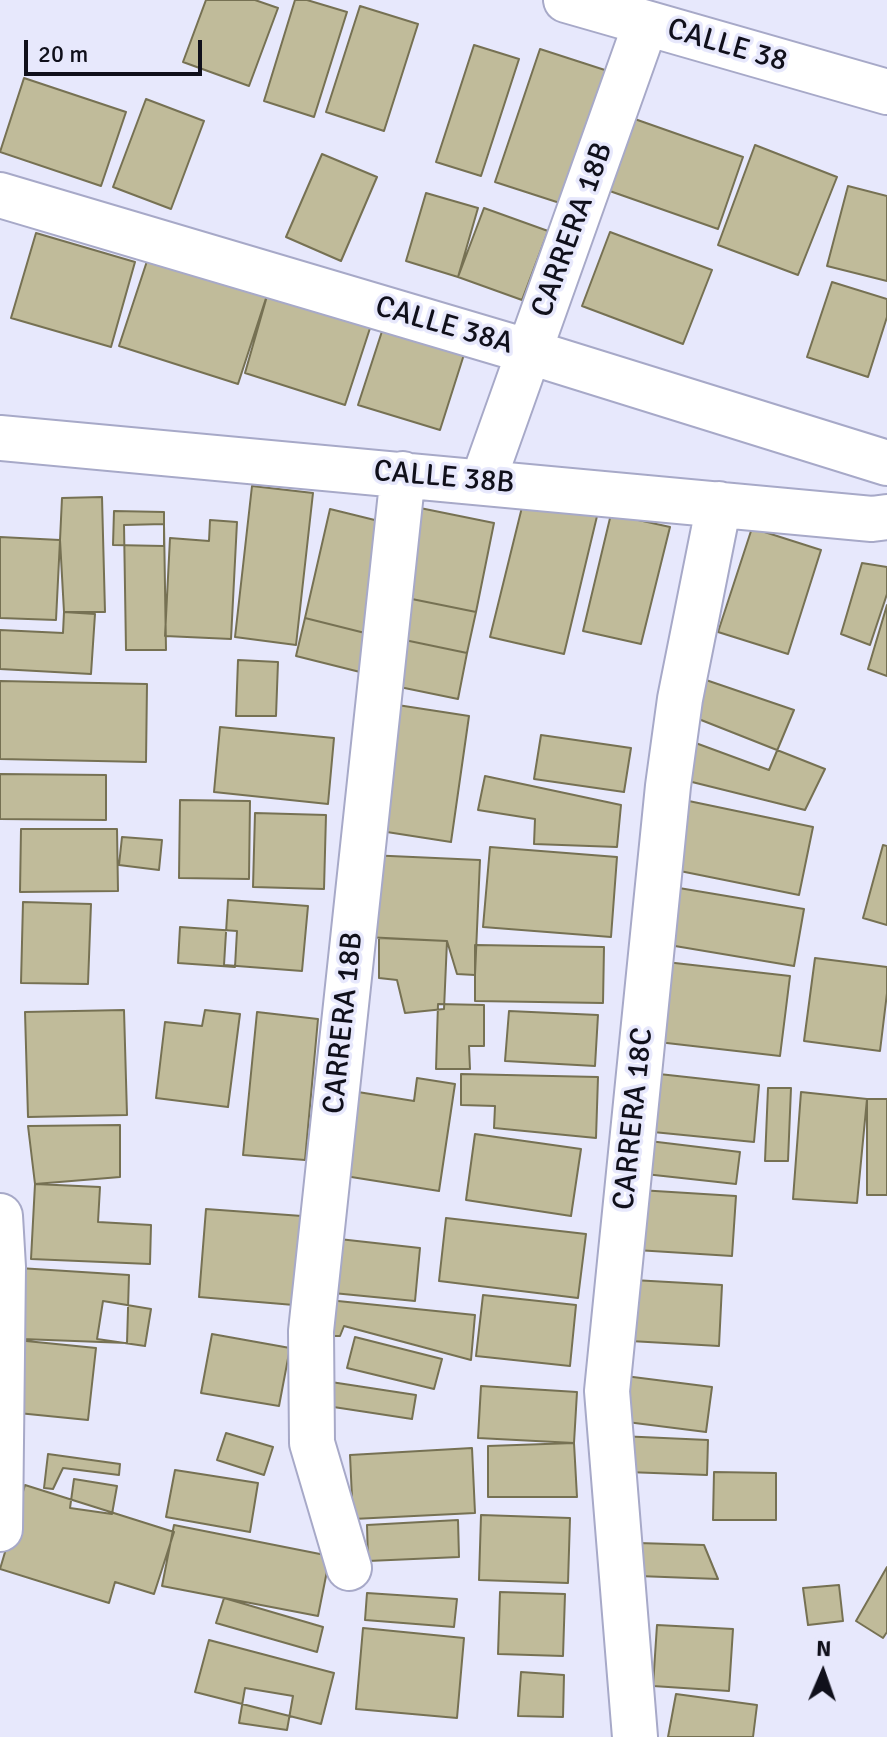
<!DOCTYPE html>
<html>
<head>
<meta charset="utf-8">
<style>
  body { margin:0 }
  #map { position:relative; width:887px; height:1737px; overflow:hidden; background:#e7e8fc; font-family:Signika,sans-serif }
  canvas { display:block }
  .north { position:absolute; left:783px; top:1633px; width:80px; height:80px; -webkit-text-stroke:6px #e7e8fc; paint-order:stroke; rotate:2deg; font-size:22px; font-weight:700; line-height:32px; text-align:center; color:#10101b }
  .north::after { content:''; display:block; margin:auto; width:28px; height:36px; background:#10101b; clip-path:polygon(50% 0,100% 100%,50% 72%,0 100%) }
  .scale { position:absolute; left:24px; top:40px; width:178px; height:36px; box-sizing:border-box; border:4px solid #10101b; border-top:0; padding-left:10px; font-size:24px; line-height:28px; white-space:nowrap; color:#10101b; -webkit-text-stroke:6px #e7e8fc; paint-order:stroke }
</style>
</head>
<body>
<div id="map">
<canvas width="887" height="1737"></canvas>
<div class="north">N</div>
<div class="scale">20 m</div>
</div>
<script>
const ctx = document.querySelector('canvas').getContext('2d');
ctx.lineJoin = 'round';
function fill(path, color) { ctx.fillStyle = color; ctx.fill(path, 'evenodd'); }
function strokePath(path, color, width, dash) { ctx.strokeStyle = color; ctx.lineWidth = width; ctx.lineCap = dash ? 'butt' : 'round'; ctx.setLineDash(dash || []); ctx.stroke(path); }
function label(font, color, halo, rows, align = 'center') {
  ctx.font = font + ' Signika,sans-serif'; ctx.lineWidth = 7; ctx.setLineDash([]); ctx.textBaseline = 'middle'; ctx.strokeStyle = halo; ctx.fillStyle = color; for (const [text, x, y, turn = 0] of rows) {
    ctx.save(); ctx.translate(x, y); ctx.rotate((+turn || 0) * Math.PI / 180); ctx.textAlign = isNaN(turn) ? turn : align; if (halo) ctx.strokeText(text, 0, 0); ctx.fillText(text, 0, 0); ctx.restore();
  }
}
const building = new Path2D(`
  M206 0H255L278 8 249 86 183 62Z
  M295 0H307L347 12 314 117 264 101Z
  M360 6 418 24 384 131 326 112Z
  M474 45 519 59 481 176 436 162Z
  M540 49 611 72 566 205 495 182Z
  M24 78 126 112 101 186 0 152Z
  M146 99 204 121 171 209 113 187Z
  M629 117 743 157 718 229 604 189Z
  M755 145 837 177 798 275 718 245Z
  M322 154 377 177 341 261 286 237Z
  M848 186 887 196V281L827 266Z
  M426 193 478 208 458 277 406 261Z
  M484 208 548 231 522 300 458 277Z
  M610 232 712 270 683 344 582 306Z
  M36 233 135 262 111 347 11 318Z
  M150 252 269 289 238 384 119 346Z
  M832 282 887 299V317L868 377 807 357Z
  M269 289 373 319 345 405 245 373Z
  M386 319 467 345 440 430 358 405Z
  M252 486 313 493 296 645 235 637Z
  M525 495 598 512 564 654 490 637Z
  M102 497 105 612H64L60 540 62 498Z
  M420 508 494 523 476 612 402 597Z
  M330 509 395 525 369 634 305 618Z
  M114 511 164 512V546L113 545Z
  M611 514 670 527 641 644 583 631Z
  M210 520 237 522 231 639 165 636 170 538 209 541Z
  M164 524 166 650H126L124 525Z
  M752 528 821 550 788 654 718 632Z
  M0 537 60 540 56 620 0 618Z
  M862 563 887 567V594L870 645 841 634Z
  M402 597 476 612 467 653 395 638Z
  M887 605V676L868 669Z
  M64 612 95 614 91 674 0 669V630L63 633Z
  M305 618 369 634 360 672 296 656Z
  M395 638 467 653 458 699 385 684Z
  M238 660 278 662 276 716H236Z
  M703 679 794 710 769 770 682 738Z
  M0 681 147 684 146 762 0 759Z
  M391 704 469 716 451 842 374 830Z
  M696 718 825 769 805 810 688 781Z
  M220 727 334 738 328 804 214 792Z
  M541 735 631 748 624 792 534 779Z
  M0 774 106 775V820L0 819Z
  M485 776 621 805 617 847 534 844 535 819 478 810Z
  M180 800 250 801 249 879 179 878Z
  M684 800 813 827 799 895 670 869Z
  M255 813 326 815 324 889 253 887Z
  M21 829H117L118 891 20 892Z
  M122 837 162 840 159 870 119 865Z
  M883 845 887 846V925L863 918Z
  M490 847 617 857 611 937 483 927Z
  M368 855 480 860 475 975 457 974 447 941 365 937Z
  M679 888 804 909 794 966 669 945Z
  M228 900 308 906 302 971 224 965Z
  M23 902 91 904 88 984 21 983Z
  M180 927 237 931 235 967 178 963Z
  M379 938 447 941 444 1009 405 1013 397 980 379 978Z
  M475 945 604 947 603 1003 475 1001Z
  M815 958 887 967V993L880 1051 804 1041Z
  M666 962 790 976 780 1056 658 1042Z
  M438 1004 484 1005V1046H469L470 1069H436Z
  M124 1010 127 1115 28 1117 25 1012Z
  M205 1010 240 1014 228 1107 156 1098 165 1022 202 1026Z
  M509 1011 598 1015 595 1066 505 1061Z
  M257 1012 318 1019 305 1160 243 1155Z
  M650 1073 759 1085 754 1142 643 1131Z
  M461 1074 598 1077 596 1138 494 1128 495 1106 461 1105Z
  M417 1078 455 1084 439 1191 345 1176 358 1092 414 1101Z
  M768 1088H791L788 1161H765Z
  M801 1092 867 1099 857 1203 793 1199Z
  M867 1099H887V1195H867Z
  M120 1125V1177L35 1184 28 1126Z
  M475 1134 581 1149 571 1216 466 1200Z
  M641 1140 740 1152 736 1184 636 1173Z
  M35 1184 100 1187 98 1222 151 1225 150 1264 31 1259Z
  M639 1190 736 1196 732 1256 636 1250Z
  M206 1209 302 1216 294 1305 199 1297Z
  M446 1218 586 1234 578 1298 439 1281Z
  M339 1239 420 1248 415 1301 333 1293Z
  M19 1268 129 1275 127 1343 22 1339Z
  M633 1280 722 1285 719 1346 630 1341Z
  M483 1295 576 1305 570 1366 476 1356Z
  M328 1300 475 1315 471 1360 344 1326 340 1336H325Z
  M103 1301 151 1309 145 1346 97 1339Z
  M212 1334 290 1348 279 1406 201 1393Z
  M355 1337 442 1359 434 1389 347 1368Z
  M16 1340 96 1348 88 1420 8 1412Z
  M625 1376 712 1387 706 1432 619 1421Z
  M331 1382 416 1395 412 1419 327 1406Z
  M481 1386 577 1392 574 1443 478 1438Z
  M226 1433 273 1447 264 1475 217 1460Z
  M619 1436 708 1440 707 1475 627 1472Z
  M574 1443 577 1497H488V1446Z
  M472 1448 475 1513 353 1519 350 1455Z
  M48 1454 120 1464 119 1475 63 1468 53 1489 44 1488Z
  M175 1470 258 1483 250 1532 166 1517Z
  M714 1472 776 1473V1520H713Z
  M74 1479 117 1486 112 1514 70 1508Z
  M25 1485 174 1532 154 1594 115 1582 109 1603 0 1569Z
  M481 1515 570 1518 568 1583 479 1580Z
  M458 1520 459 1557 368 1561 367 1525Z
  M174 1525 330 1556 318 1616 162 1586Z
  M638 1543 704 1545 718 1579 638 1576Z
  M887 1567V1632L883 1638 856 1621Z
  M839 1585 843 1621 808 1625 803 1588Z
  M500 1592 565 1594 563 1656 498 1654Z
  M367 1593 457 1599 454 1627 365 1620Z
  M224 1598 323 1627 317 1652 216 1623Z
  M657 1625 733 1629 729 1691 653 1686Z
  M363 1628 464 1638 457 1718 356 1709Z
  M209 1640 334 1673 321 1724 195 1692Z
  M521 1672 564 1675 563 1717 518 1716Z
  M245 1688 293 1696 287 1730 239 1723Z
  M676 1694 757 1705 753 1737H668Z`);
fill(building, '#c0bb9a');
strokePath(building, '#767153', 2);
const minor = new Path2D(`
  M566 0 887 92
  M0 195 530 352 887 463
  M0 438 872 519 887 517
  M483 481 646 23
  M0 1216 3 1267 0 1529
  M349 1568 312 1443 311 1331 403 474
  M635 1737 607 1391 668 786 680 699 719 504`);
strokePath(minor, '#a7a9c8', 48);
strokePath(minor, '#fff', 44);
label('30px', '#10101b', '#e7e8fc', [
  ["CALLE 38",727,46,16],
  ["CARRERA 18B",573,230,-70],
  ["CALLE 38A",444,326,16],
  ["CALLE 38B",444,478,5],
  ["CARRERA 18B",344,1023,-84],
  ["CARRERA 18C",634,1119,-84]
]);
</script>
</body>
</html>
